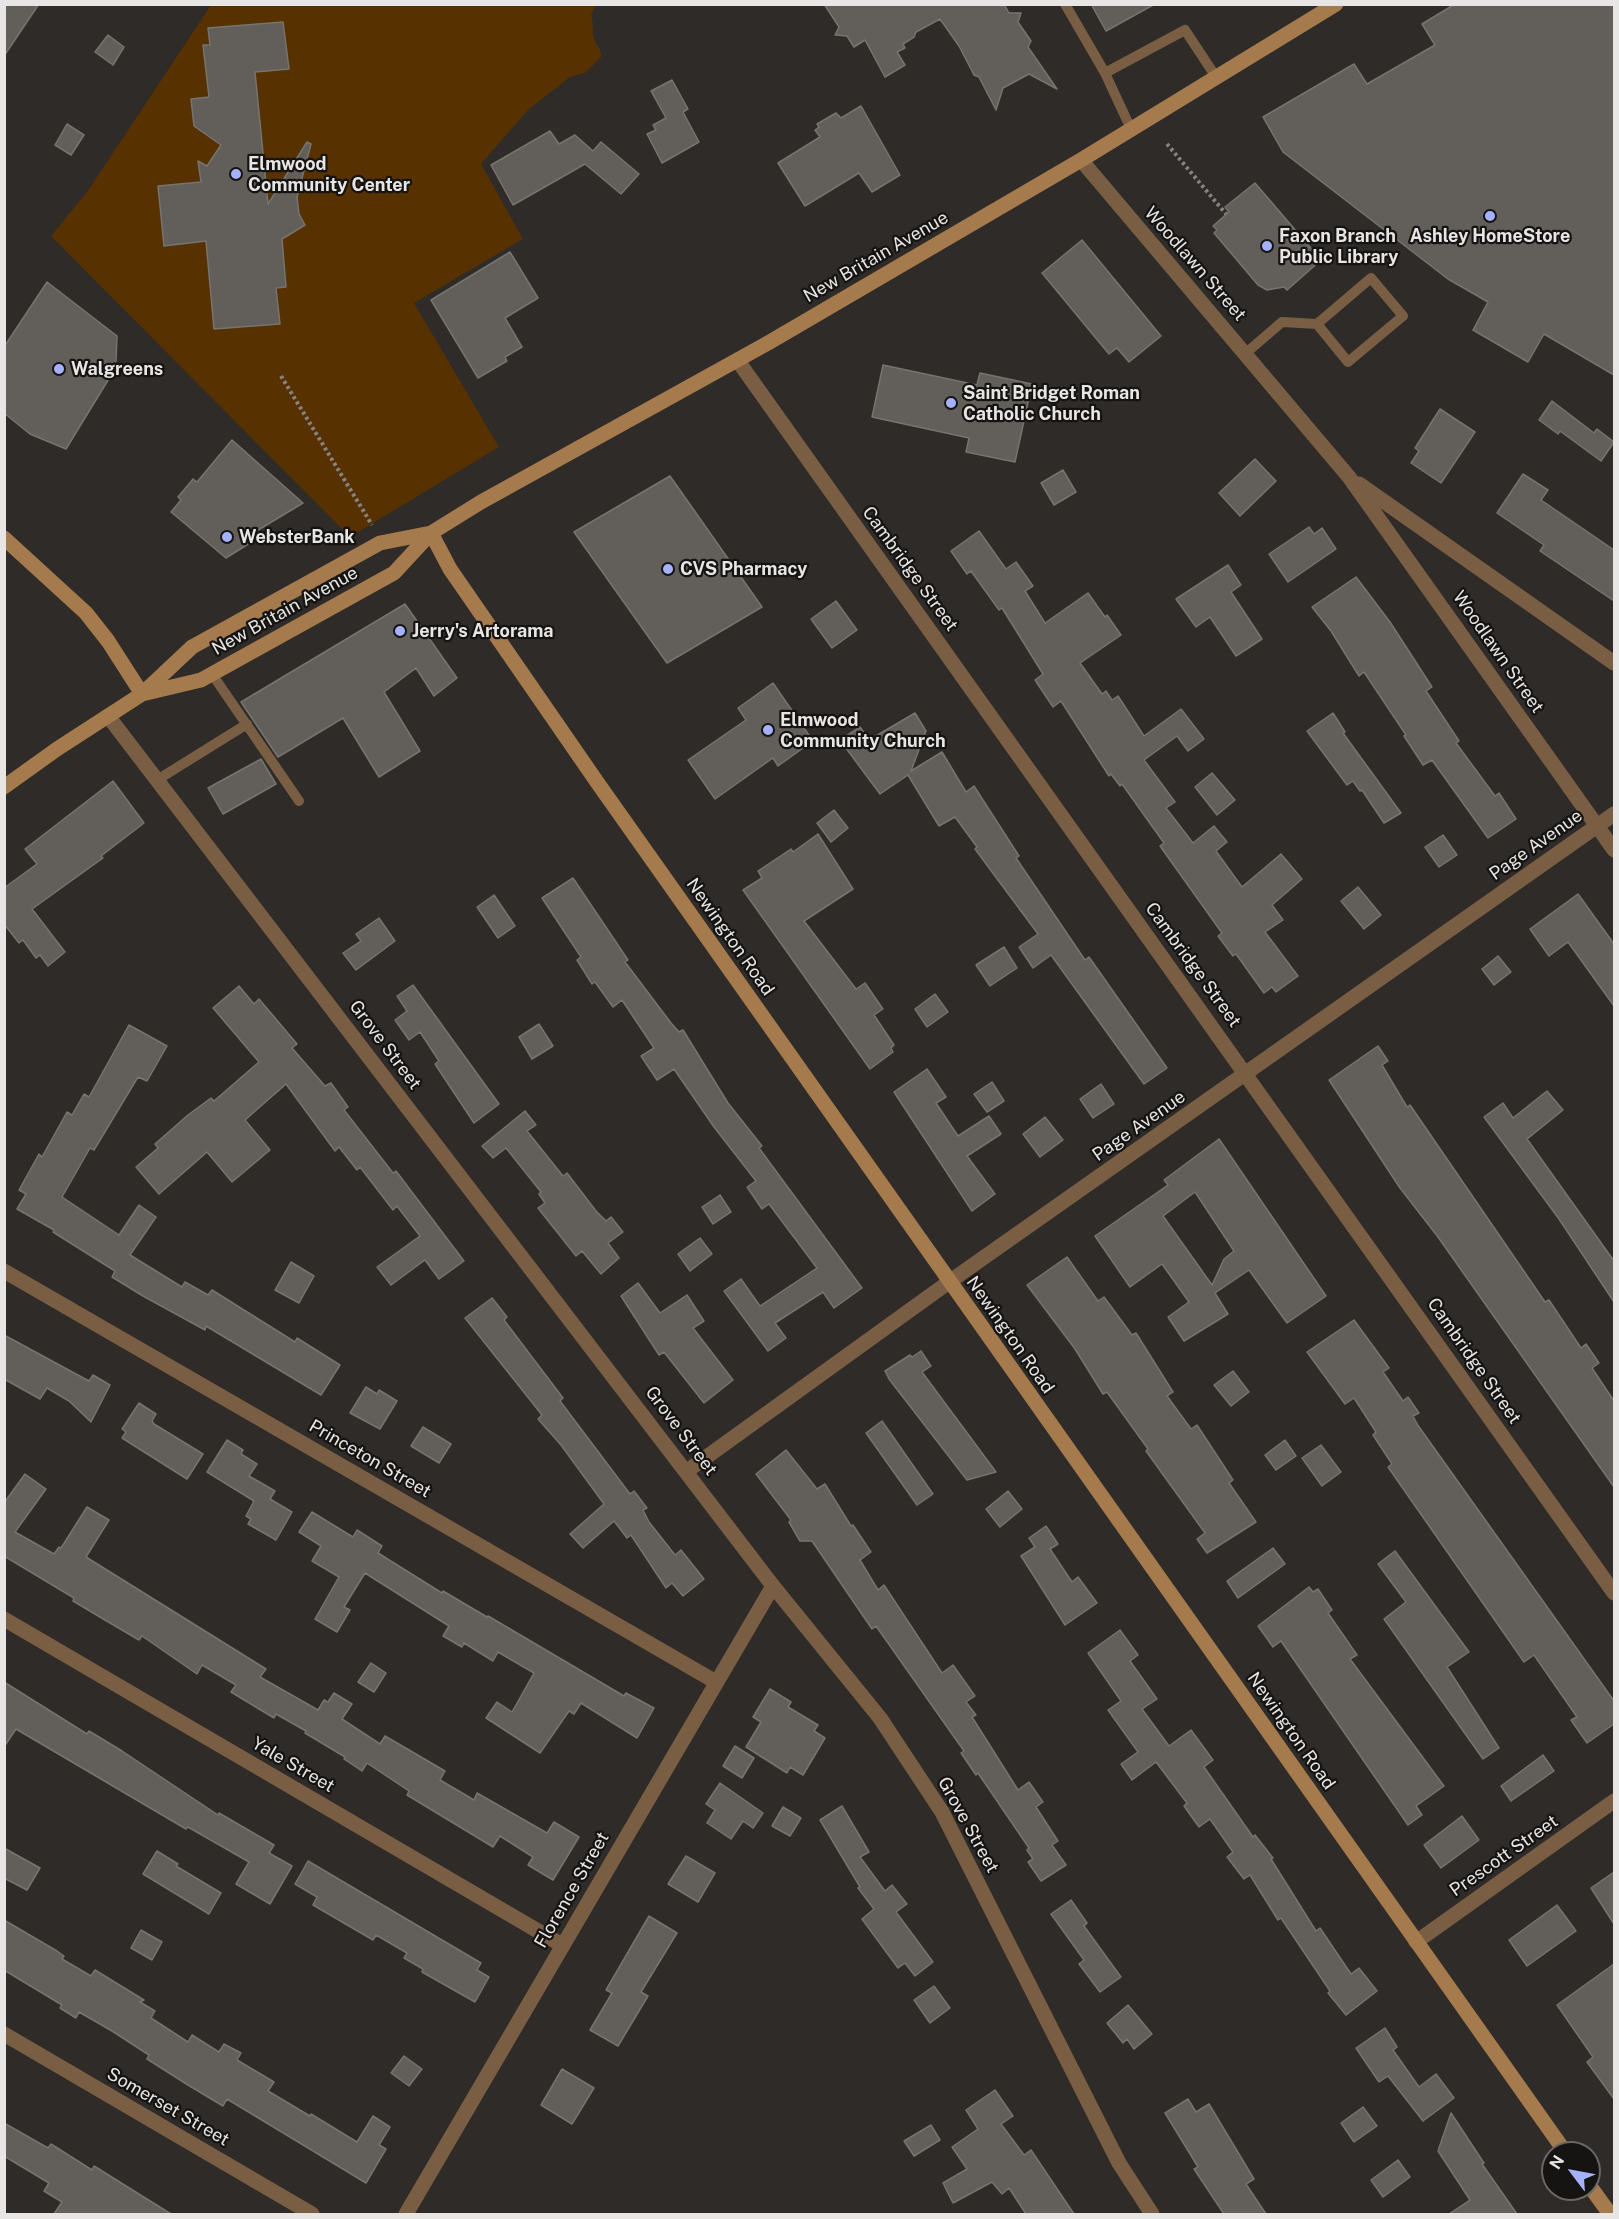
<!DOCTYPE html>
<html>
<head>
<meta charset="utf-8">
<style>
  body { margin:0 }
  #map { position:relative; width:1619px; height:2219px; overflow:hidden; background:#2e2b28; font-family:"Public Sans",sans-serif }
  canvas { display:block }
  .frame { position:absolute; inset:0; border:6px solid #e8e6e4; pointer-events:none }
  .north { position:absolute; left:1541px; top:2141px; width:60px; height:60px; box-sizing:border-box; background:#151412; border:2px solid #696866; border-radius:50%; rotate:302deg; font-size:16px; font-weight:700; line-height:24px; text-align:center; color:#e8e6e4 }
  .north::after { content:''; display:block; margin:auto; width:21px; height:27px; background:#a5b1fc; clip-path:polygon(50% 0,100% 100%,50% 72%,0 100%) }
</style>
</head>
<body>
<div id="map">
<canvas width="1619" height="2219"></canvas>
<div class="frame"></div>
<div class="north">N</div>
</div>
<script>
const ctx = document.querySelector('canvas').getContext('2d');
ctx.lineJoin = 'round';
function fill(path, color) { ctx.fillStyle = color; ctx.fill(path, 'evenodd'); }
function strokePath(path, color, width, dash) { ctx.strokeStyle = color; ctx.lineWidth = width; ctx.lineCap = dash ? 'butt' : 'round'; ctx.setLineDash(dash || []); ctx.stroke(path); }
function label(font, color, halo, rows, align = 'center') {
  ctx.font = font + ' "Public Sans",sans-serif'; ctx.lineWidth = 4.5; ctx.setLineDash([]); ctx.textBaseline = 'middle'; ctx.strokeStyle = halo; ctx.fillStyle = color; for (const [text, x, y, turn = 0] of rows) {
    ctx.save(); ctx.translate(x, y); ctx.rotate((+turn || 0) * Math.PI / 180); ctx.textAlign = isNaN(turn) ? turn : align; if (halo) ctx.strokeText(text, 0, 0); ctx.fillText(text, 0, 0); ctx.restore();
  }
}
fill(new Path2D(`
  M211 5H596L591 15C594 23 592 27 593 35 594 44 602 47 601 57L585 73 570 77 528 110 481 164 523 239 414 303 499 447 350 537 51 236 87 192Z`), '#573100');
const building = new Path2D(`
  M4 4H39L4 56Z
  M824 4H1004L1009 13H1021L1018 22 1031 41 1028 47 1057 89 1029 74 1003 88 996 110 979 77 974 75 959 46 940 19 916 32 914 37 903 44 905 48 897 52 905 65 885 77 865 40 854 47 847 36 835 35 839 27Z
  M1091 4H1155L1106 31Z
  M1455 4H1614V375L1544 334 1528 362 1473 330 1488 302 1448 279 1283 152 1263 117 1354 64 1367 84 1435 45 1422 24Z
  M283 22 289 69 255 72 268 204 307 142 311 144 297 197 299 214 305 225 282 239 286 287 276 288 280 324 214 329 206 241 164 246 158 186 201 182 198 161 207 166 221 145 194 126 191 99 209 97 203 45H210L208 28Z
  M108 35 124 47 113 65 95 52Z
  M672 80 688 109 683 112 699 142 662 163 647 134 656 130 653 125 666 118 651 91Z
  M861 106 900 175 872 192 859 173 805 206 778 163 820 137 815 130 819 127 817 124 836 113 841 118Z
  M67 124 84 135 71 155 55 145Z
  M550 131 559 144 575 135 593 151 601 142 639 174 621 194 585 164 513 205 491 165Z
  M1255 183 1321 260 1287 290 1284 287 1267 290 1258 285 1214 233 1217 230 1213 226 1229 212 1225 207Z
  M1082 240 1161 336 1129 362 1117 348 1109 354 1042 273Z
  M510 252 538 298 505 318 522 347 505 357 507 361 478 378 431 300Z
  M47 282 117 336 116 361 110 377 66 449 30 434 4 413V347Z
  M883 365 977 385 980 373 1032 384 1015 462 966 452 969 438 872 417Z
  M1552 401 1594 433 1597 429 1614 442 1601 461 1560 431 1558 434 1539 420Z
  M1440 409 1475 432 1441 483 1411 463 1419 451 1415 448Z
  M232 440 303 503 250 535 253 541 226 558 171 512 181 500 178 497 193 479 197 482Z
  M1255 459 1276 481 1240 516 1219 493Z
  M1063 470 1076 492 1054 505 1041 483Z
  M1523 474 1548 490 1541 500 1614 550V601L1540 551 1544 545 1497 513Z
  M670 476 762 607 667 663 574 532Z
  M1309 527 1314 534 1322 528 1336 549 1288 582 1269 554Z
  M979 531 1006 569 1016 562 1033 586 1025 591 1045 623 1088 593 1105 617 1107 615 1121 635 1080 663 1102 694 1106 691 1112 700 1118 696 1144 736 1181 709 1204 739 1188 751 1177 736 1144 760 1175 802 1166 808 1193 843 1214 826 1227 842 1216 851 1242 887 1281 854 1302 879 1272 905 1283 920 1265 932 1298 976 1276 992 1272 987 1264 993 1236 954 1233 956 1218 936 1222 933 1160 846 1164 843 1122 784 1120 786 1111 774 1109 776 1061 701 1053 707 1035 680 1043 674 1002 608 999 610 971 571 967 574 951 551Z
  M1228 565 1241 585 1231 592 1262 639 1236 656 1210 617 1196 627 1176 599Z
  M1356 577 1390 622 1432 687 1426 691 1459 741 1456 743 1495 796 1499 793 1516 819 1488 838 1432 760 1423 765 1404 736 1406 735 1364 672 1359 676 1331 631 1312 607Z
  M836 601 857 630 832 648 811 619Z
  M405 604 457 678 434 696 416 668 384 692 420 751 379 777 343 718 278 757 241 702Z
  M773 683 813 741 778 766 773 758 715 799 688 760 746 720 738 708Z
  M915 713 926 731 911 771 942 752 966 792 974 786 1019 856 1016 858 1085 960 1089 957 1167 1068 1144 1084 1051 955 1033 968 1019 947 1038 934 975 849 977 847 955 817 939 826 908 775 880 794 840 740 860 727 869 740Z
  M1333 713 1345 732 1343 733 1401 813 1384 823 1362 790 1360 791 1353 781 1347 785 1307 731Z
  M261 759 276 784 223 814 208 788Z
  M1212 773 1235 800 1217 815 1195 787Z
  M113 781 144 823 101 856 103 858 32 909 65 952 48 966 40 955 36 958 23 940 19 943 4 924V888L37 864 25 849Z
  M834 810 848 828 831 842 817 823Z
  M818 834 853 889 804 921 856 989 865 983 883 1009 874 1015 894 1045 891 1048 893 1052 870 1069 743 890 762 878 758 871 791 849 793 852Z
  M1443 835 1457 855 1439 867 1425 847Z
  M573 878 628 960 625 962 671 1023 679 1032 683 1030 728 1103 762 1146 759 1148 862 1288 834 1308 823 1292 775 1323 786 1338 768 1351 724 1291 741 1279 760 1306 817 1268 769 1204 762 1209 747 1187 756 1181 714 1127 674 1069 657 1080 641 1056 654 1048 622 1000 613 1007 595 982 592 984 577 960 581 957 542 898Z
  M1358 887 1381 915 1364 929 1341 901Z
  M1578 894 1614 944V1006L1568 942 1549 956 1530 929Z
  M494 895 515 926 498 938 477 907Z
  M379 918 395 941 356 970 343 953 361 941 356 934Z
  M1004 947 1017 968 990 986 976 965Z
  M1498 956 1511 972 1494 985 1482 969Z
  M413 985 499 1104 474 1123 435 1064 439 1061 420 1032 409 1040 395 1020 407 1011 397 996Z
  M239 986 254 1004 259 999 297 1044 292 1048 325 1086 331 1083 348 1107 344 1110 393 1173 396 1171 464 1261 439 1279 425 1260 391 1285 377 1267 420 1236 397 1206 393 1210 360 1167 357 1170 339 1147 335 1151 286 1084 245 1120 270 1150 232 1182 207 1152 159 1194 136 1167 158 1148 155 1144 188 1115 211 1098 214 1101 259 1062 213 1008Z
  M935 994 948 1012 927 1027 915 1009Z
  M539 1024 553 1046 532 1059 519 1037Z
  M129 1025 167 1046 147 1081 138 1077 94 1150 90 1148 62 1197 119 1235 139 1205 156 1217 130 1255 182 1287 185 1282 208 1295 212 1290 295 1342 297 1338 340 1365 321 1395 206 1326 205 1330 143 1296 112 1277 115 1271 53 1232 54 1230 17 1209 26 1194 19 1190 39 1154 42 1157 67 1112 72 1115 84 1094 89 1097Z
  M1378 1046 1388 1061 1382 1065 1407 1107 1410 1105 1545 1302 1549 1300 1581 1348 1586 1344 1599 1363 1592 1368 1614 1401V1487L1438 1237 1400 1188 1329 1080Z
  M927 1069 946 1097 936 1103 958 1136 989 1116 1001 1134 967 1156 995 1194 972 1211 894 1092Z
  M992 1082 1004 1101 987 1112 974 1094Z
  M1101 1084 1114 1104 1093 1118 1080 1099Z
  M1547 1091 1563 1110 1527 1139 1614 1261V1302L1559 1219 1484 1117 1503 1103 1513 1118Z
  M525 1111 536 1125 527 1131 563 1176 567 1173 596 1211 606 1221 611 1217 623 1232 608 1243 619 1258 601 1274 582 1251 576 1256 538 1208 545 1203 539 1194 541 1192 506 1148 493 1158 482 1146Z
  M1045 1117 1063 1140 1040 1157 1023 1134Z
  M1219 1139 1326 1296 1287 1323 1249 1270 1215 1293 1228 1314 1184 1341 1168 1317 1189 1302 1162 1264 1130 1287 1095 1236 1168 1185 1164 1180ZM1195 1192 1234 1251 1224 1259 1212 1285 1163 1216Z
  M720 1195 731 1212 713 1224 702 1207Z
  M700 1238 712 1254 690 1271 678 1254Z
  M1067 1257 1098 1301 1104 1297 1132 1335 1136 1333 1173 1392 1167 1396 1191 1429 1197 1425 1233 1480 1229 1483 1256 1522 1207 1553 1197 1539 1205 1533 1146 1451 1148 1449 1107 1392 1103 1394 1075 1349 1027 1285Z
  M291 1262 314 1276 299 1303 275 1290Z
  M638 1283 660 1313 687 1295 704 1321 693 1328 733 1380 704 1403 664 1352 659 1355 621 1296Z
  M492 1298 507 1317 504 1320 563 1398 560 1401 630 1494 634 1491 647 1508 643 1510 649 1522 675 1555 681 1550 704 1579 683 1596 672 1583 666 1588 631 1535 627 1538 614 1521 583 1548 570 1534 604 1504 561 1445 538 1419 542 1415 465 1318Z
  M1354 1320 1389 1368 1383 1372 1403 1401 1408 1397 1419 1413 1413 1416 1417 1424 1614 1701V1724L1587 1743 1571 1720 1577 1717 1534 1655 1524 1662 1388 1467 1392 1464 1373 1435 1376 1432 1354 1398 1345 1404 1307 1352Z
  M4 1335 89 1381 93 1375 110 1385 91 1422 69 1401 47 1388 40 1399 4 1379Z
  M921 1351 931 1366 922 1372 996 1472 967 1480 889 1379 885 1371 910 1355 912 1357Z
  M1233 1371 1249 1392 1231 1406 1214 1385Z
  M366 1387 377 1394 379 1390 397 1401 380 1429 350 1413Z
  M139 1403 156 1414 152 1421 154 1424 203 1454 187 1479 122 1438 126 1432 122 1429Z
  M882 1421 933 1494 917 1505 866 1433Z
  M423 1427 451 1444 439 1463 411 1446Z
  M227 1440 243 1450 241 1454 257 1464 249 1476 275 1491 270 1499 292 1512 276 1540 248 1524 251 1519 246 1516 254 1501 207 1472Z
  M1285 1440 1296 1456 1276 1470 1265 1455Z
  M1321 1445 1341 1472 1322 1486 1302 1458Z
  M786 1450 817 1489 825 1484 851 1526 853 1525 871 1552 860 1560 878 1590 884 1585 942 1673 953 1665 975 1696 966 1702 976 1715 972 1717 1018 1790 1029 1782 1043 1802 1036 1807 1058 1841 1052 1845 1066 1865 1041 1881 1028 1862 1033 1859 1027 1850 1029 1848 978 1773 976 1775 961 1753 964 1751 876 1626 872 1629 812 1541H800L789 1522 791 1520 756 1474Z
  M25 1474 46 1489 15 1532 54 1554 59 1547 61 1548 87 1507 109 1520 86 1557 266 1669 260 1677 318 1710 324 1700 328 1702 334 1693 352 1704 342 1719 380 1744 385 1736 445 1771 440 1780 474 1800 477 1793 547 1833 554 1822 579 1837 553 1880 528 1865 533 1857 500 1836 493 1847 407 1795 409 1791 367 1763 362 1771 344 1759 345 1757 305 1733 306 1731 276 1714 274 1718 231 1692 236 1685 202 1665 197 1674 142 1636 139 1640 105 1620 73 1601 74 1598 4 1556V1503Z
  M1008 1491 1022 1509 1000 1527 986 1509Z
  M312 1512 353 1537 357 1530 382 1546 378 1553 442 1593 443 1591 487 1617 488 1616 624 1696 626 1693 654 1708 637 1738 581 1703 574 1714 569 1711 540 1753 486 1718 497 1702 512 1712 534 1673 498 1652 493 1661 464 1643 462 1647 443 1636 449 1626 365 1573 344 1607 350 1610 337 1632 315 1619 339 1577 312 1561 321 1546 299 1532Z
  M1046 1526 1058 1544 1050 1549 1072 1582 1078 1577 1097 1603 1065 1625 1021 1556 1035 1547 1029 1538Z
  M1273 1548 1285 1564 1238 1598 1227 1581Z
  M1395 1551 1469 1652 1447 1667 1499 1748 1483 1759 1384 1619 1406 1602 1378 1564Z
  M1309 1587 1313 1592 1318 1589 1332 1610 1328 1613 1357 1655 1350 1659 1444 1786 1416 1806 1422 1815 1408 1825 1281 1641 1273 1647 1258 1626Z
  M1120 1630 1138 1655 1130 1661 1157 1699 1142 1709 1169 1746 1191 1730 1213 1760 1204 1767 1253 1837 1255 1835 1273 1858 1271 1859 1316 1931 1320 1928 1351 1974 1359 1968 1377 1991 1346 2015 1328 1993 1330 1991 1281 1918 1278 1920 1250 1875 1244 1879 1227 1857 1233 1852 1210 1819 1199 1827 1184 1806 1187 1803 1156 1762 1132 1780 1121 1764 1138 1752 1108 1710 1121 1701 1088 1653Z
  M371 1663 386 1673 374 1692 358 1682Z
  M4 1682 87 1734 89 1731 122 1751 218 1815 219 1813 274 1845 269 1853 292 1866 270 1904 236 1884 249 1862 188 1827 186 1829 16 1729 4 1747Z
  M770 1689 791 1702 788 1707 818 1725 814 1731 825 1738 803 1775 790 1767 787 1773 746 1747 761 1722 753 1717Z
  M735 1746 754 1758 742 1778 723 1766Z
  M1543 1755 1554 1771 1511 1801 1501 1786Z
  M720 1783 763 1813 753 1828 743 1821 731 1839 707 1823 715 1810 706 1804Z
  M842 1806 869 1852 860 1857 885 1891 892 1885 907 1904 896 1912 933 1962 915 1976 905 1963 898 1968 862 1919 874 1909 858 1888 860 1887 820 1820Z
  M783 1807 801 1818 790 1836 772 1826Z
  M1462 1816 1479 1840 1441 1868 1424 1845Z
  M4 1848 40 1868 27 1890 4 1878Z
  M157 1851 178 1864 176 1866 221 1893 209 1914 143 1874Z
  M686 1856 715 1873 698 1902 668 1884Z
  M308 1861 481 1963 477 1970 489 1977 475 2002 422 1972 423 1969 404 1958 407 1953 376 1935 373 1940 313 1905 317 1897 295 1884Z
  M1614 1872V1924L1591 1888Z
  M1071 1900 1087 1923 1084 1926 1121 1977 1100 1992 1079 1964 1084 1960 1051 1914Z
  M1557 1905 1576 1931 1527 1966 1509 1940Z
  M649 1916 677 1933 641 1992 648 1996 618 2046 590 2030 612 1993 606 1990Z
  M4 1920 57 1951 64 1956 62 1959 91 1976 95 1970 144 2000 140 2002 155 2011 151 2018 188 2042 192 2035 219 2052 224 2044 241 2053 237 2060 274 2082 268 2091 310 2116 311 2114 357 2142 373 2116 390 2127 379 2145 386 2149 366 2183 227 2099 223 2106 188 2085 147 2059 149 2055 112 2031 79 2012 76 2018 60 2008 62 2005 4 1970Z
  M141 1930 162 1942 152 1960 131 1948Z
  M1614 1964V2099L1587 2062 1593 2057 1557 2005Z
  M934 1986 950 2008 930 2023 914 2000Z
  M1128 2005 1152 2034 1134 2049 1127 2039 1123 2043 1107 2023Z
  M1385 2028 1397 2047 1393 2050 1419 2087 1436 2074 1454 2098 1423 2121 1388 2076 1379 2082 1356 2048Z
  M404 2056 422 2069 409 2086 391 2073Z
  M562 2069 594 2088 572 2124 541 2105Z
  M995 2090 1013 2116 1001 2124 1024 2155 1031 2150 1074 2214H1026L1009 2188 1002 2194 992 2182 953 2203 943 2183 967 2169 952 2147 978 2129 966 2110Z
  M1188 2099 1196 2112 1209 2104 1254 2179 1246 2184 1266 2214H1224L1194 2169 1198 2167 1165 2113Z
  M1363 2107 1377 2126 1354 2142 1341 2123Z
  M1451 2113 1484 2163 1482 2164 1517 2214H1449L1470 2200 1438 2151Z
  M4 2123 48 2148 51 2144 92 2170 94 2166 171 2214H54L62 2202 44 2191 49 2183 4 2156Z
  M931 2125 940 2140 914 2156 904 2141Z
  M1398 2160 1410 2177 1383 2197 1371 2180Z`);
fill(building, '#625e5a');
strokePath(building, '#777470', 1.5);
strokePath(new Path2D(`
  M1167 144 1226 214
  M281 376 372 525`), '#868381', 4, [3, 3]);
strokePath(new Path2D(`
  M1065 4 1105 73
  M1131 129 1105 73 1185 30 1216 77
  M1246 353 1282 322 1317 324 1371 278 1403 316 1348 362 1317 324
  M212 674 299 801
  M157 780 247 724`), '#795e43', 10);
strokePath(new Path2D(`
  M1081 160 1349 477 1614 850
  M738 361 1614 1593
  M1359 484 1614 663
  M108 716 773 1586 880 1718 942 1812 1119 2163 1152 2214
  M4 1271 716 1682
  M687 1471 949 1282 1614 814
  M4 1619 562 1945
  M1416 1942 1614 1801
  M4 2034 312 2214
  M406 2214 773 1586`), '#795e43', 15);
strokePath(new Path2D(`
  M431 533 450 569 597 782 1566 2153
  M4 538 86 613 108 641 142 694
  M142 694 201 680 394 573 431 533 481 502 768 343 1081 160 1336 4
  M4 787 57 749 142 694 192 647 380 543 431 533
  M1589 2185 1610 2214`), '#a57a4d', 15);
for (const [x, y, r, color] of [
  [236,174,6,"#a5b1fc"],
  [1490,216,6,"#a5b1fc"],
  [1267,246,6,"#a5b1fc"],
  [59,369,6,"#a5b1fc"],
  [951,403,6,"#a5b1fc"],
  [227,537,6,"#a5b1fc"],
  [668,569,6,"#a5b1fc"],
  [400,631,6,"#a5b1fc"],
  [768,730,6,"#a5b1fc"]
]) { const dot = new Path2D(); dot.arc(x, y, r, 0, 2 * Math.PI); ctx.fillStyle = color; ctx.fill(dot); strokePath(dot, '#151412', 2); }
label('bold 18px', '#e8e6e4', '#151412', [
  ["Elmwood",248,164],
  ["Community Center",248,185],
  ["Faxon Branch",1279,236],
  ["Public Library",1279,257],
  ["Ashley HomeStore",1490,236,"center"],
  ["Walgreens",71,369],
  ["Saint Bridget Roman",963,393],
  ["Catholic Church",963,414],
  ["WebsterBank",239,537],
  ["CVS Pharmacy",680,569],
  ["Jerry's Artorama",412,631],
  ["Elmwood",780,720],
  ["Community Church",780,741]
], 'left');
label('18px', '#e8e6e4', '#151412', [
  ["New Britain Avenue",876,257,-30],
  ["Woodlawn Street",1195,264,49],
  ["Cambridge Street",910,569,54],
  ["New Britain Avenue",285,611,-29],
  ["Woodlawn Street",1498,652,55],
  ["Page Avenue",1536,845,-35],
  ["Newington Road",730,937,55],
  ["Cambridge Street",1193,965,54],
  ["Grove Street",385,1045,53],
  ["Page Avenue",1139,1126,-35],
  ["Newington Road",1010,1335,55],
  ["Cambridge Street",1474,1361,55],
  ["Grove Street",681,1431,53],
  ["Princeton Street",370,1459,30],
  ["Newington Road",1291,1731,55],
  ["Yale Street",293,1765,30],
  ["Grove Street",968,1825,61],
  ["Prescott Street",1504,1856,-35],
  ["Florence Street",572,1890,-60],
  ["Somerset Street",168,2107,30]
]);
</script>
</body>
</html>
